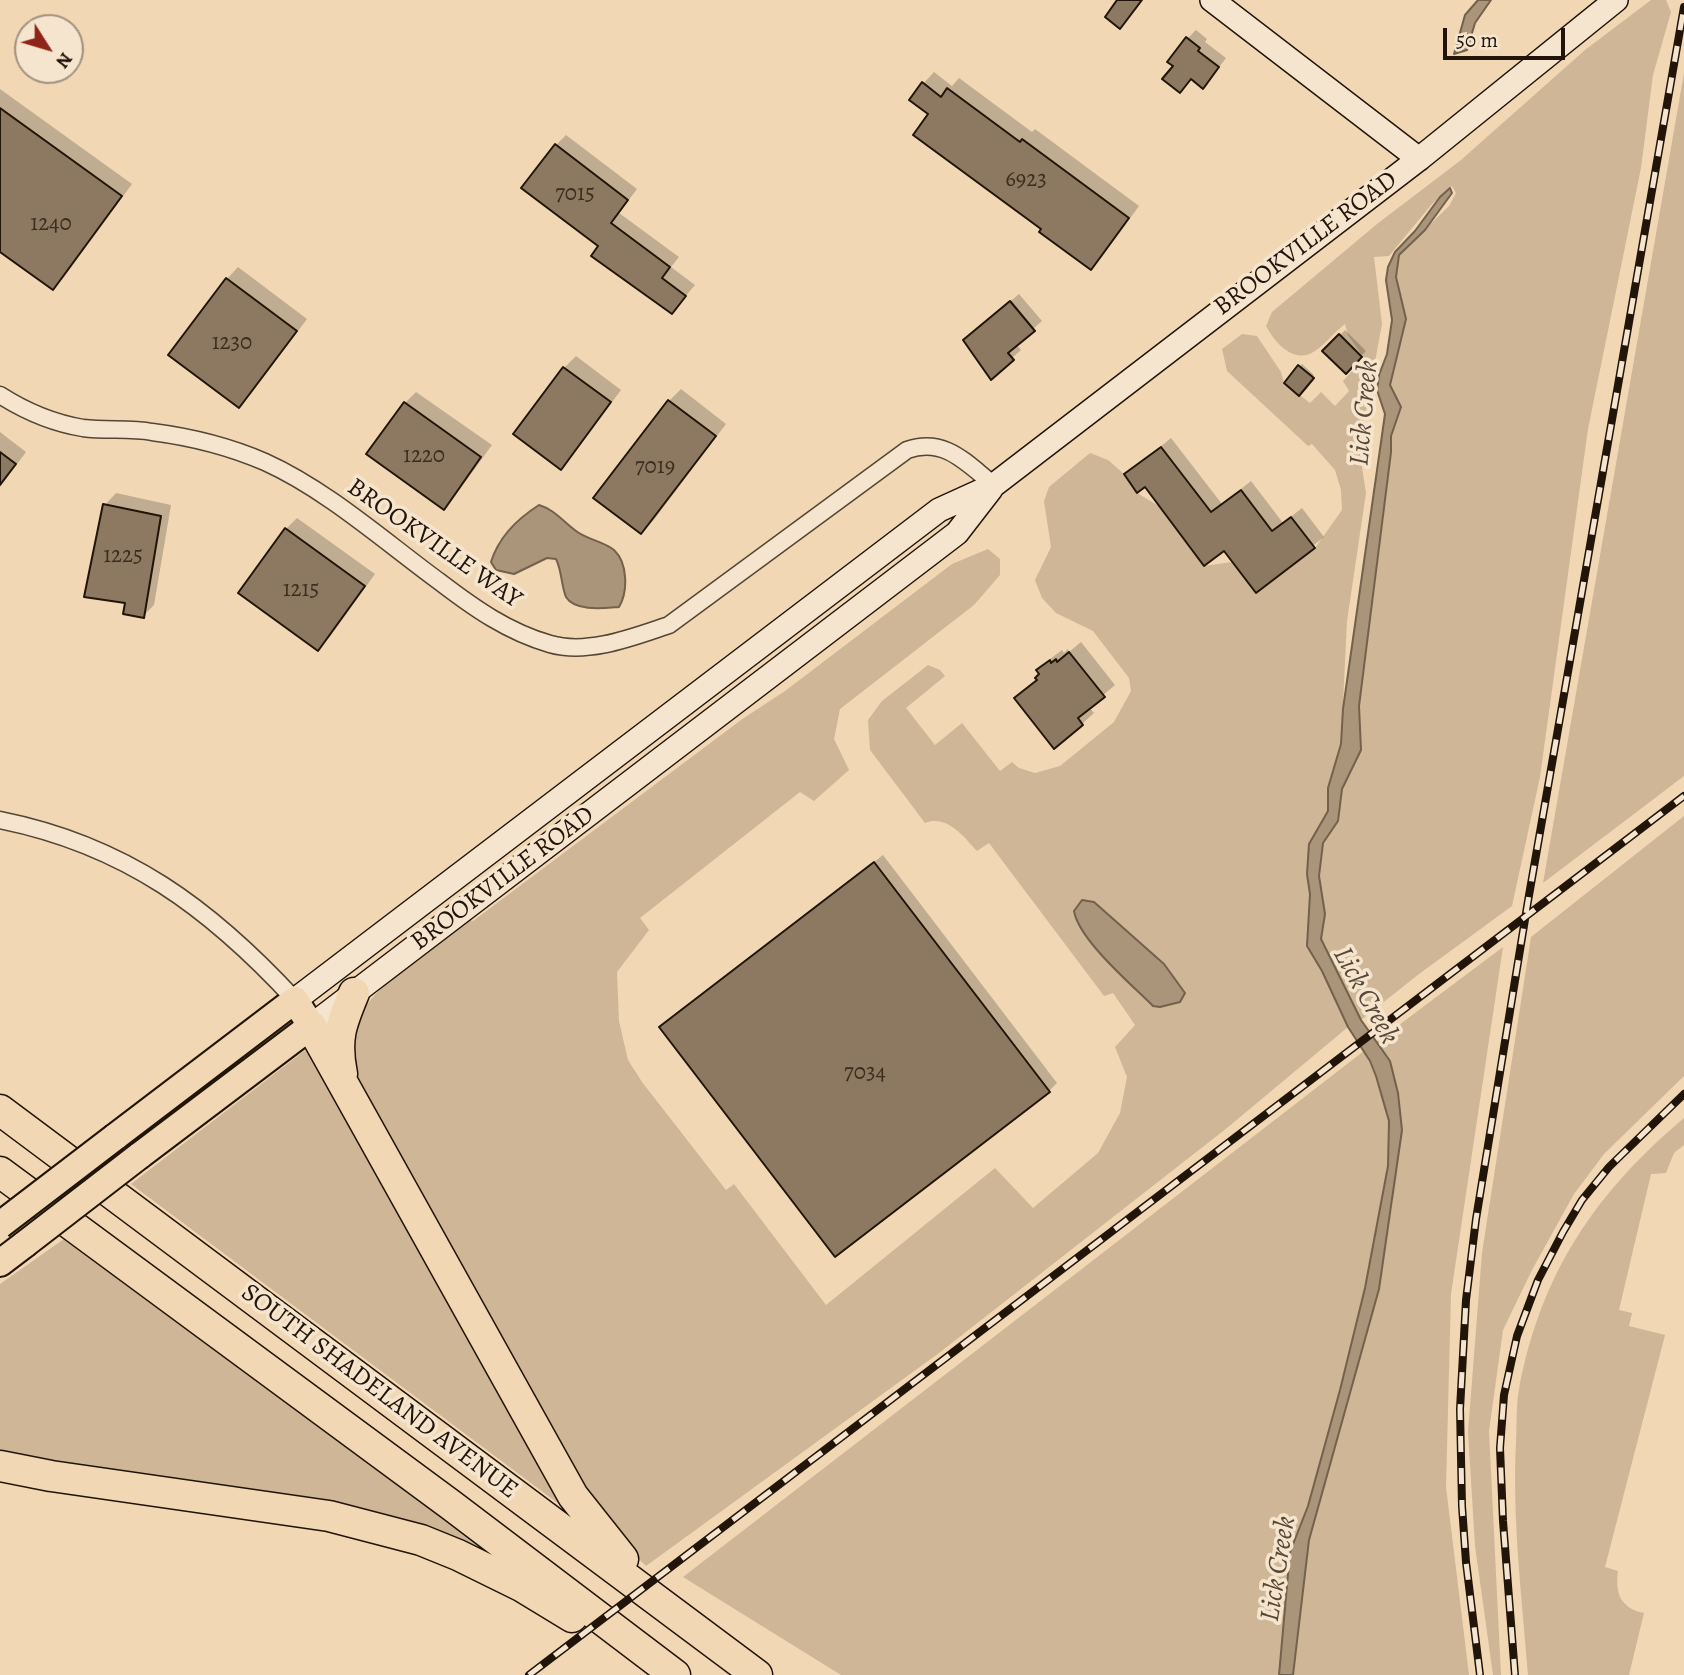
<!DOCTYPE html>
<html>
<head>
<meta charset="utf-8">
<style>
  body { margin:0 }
  #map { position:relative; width:1684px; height:1675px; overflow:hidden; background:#f1d7b4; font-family:Alegreya,serif }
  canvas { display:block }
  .north { position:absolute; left:14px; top:14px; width:70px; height:70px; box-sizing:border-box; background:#f6e5ce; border:2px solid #a1917f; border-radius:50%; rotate:127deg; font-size:19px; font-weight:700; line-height:28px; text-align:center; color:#211408 }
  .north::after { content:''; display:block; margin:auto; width:24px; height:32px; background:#8f2418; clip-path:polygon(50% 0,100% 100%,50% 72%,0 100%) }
  .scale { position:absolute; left:1443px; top:28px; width:122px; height:32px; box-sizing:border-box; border:4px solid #211408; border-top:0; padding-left:9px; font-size:21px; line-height:24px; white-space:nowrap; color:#211408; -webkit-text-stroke:5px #f6e5ce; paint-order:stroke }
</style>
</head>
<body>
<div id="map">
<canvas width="1684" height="1675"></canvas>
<div class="north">N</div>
<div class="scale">50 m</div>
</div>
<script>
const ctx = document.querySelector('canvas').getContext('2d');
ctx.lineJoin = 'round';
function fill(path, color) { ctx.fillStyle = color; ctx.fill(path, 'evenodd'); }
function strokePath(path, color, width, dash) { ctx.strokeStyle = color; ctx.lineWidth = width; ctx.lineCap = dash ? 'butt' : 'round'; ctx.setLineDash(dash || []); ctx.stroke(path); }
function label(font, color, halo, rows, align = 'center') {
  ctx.font = font + ' Alegreya,serif'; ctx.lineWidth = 7; ctx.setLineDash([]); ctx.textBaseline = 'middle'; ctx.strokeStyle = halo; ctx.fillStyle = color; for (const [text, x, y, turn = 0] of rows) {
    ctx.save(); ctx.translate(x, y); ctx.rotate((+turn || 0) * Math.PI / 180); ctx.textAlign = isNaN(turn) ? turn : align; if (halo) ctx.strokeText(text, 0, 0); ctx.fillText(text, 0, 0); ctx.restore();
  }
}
fill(new Path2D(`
  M1651 0H1666L1671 12 1653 75 1641 168 1588 429 1540 777 1512 906 1419 974 1361 1020 1321 939 1325 914 1319 876 1323 843 1338 821 1342 789 1361 750 1359 706 1391 452V436L1401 407 1390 385 1406 319 1395 277 1399 255 1449 206 1456 193 1452 186 1432 204 1389 256 1374 257 1382 324 1363 426 1361 461 1366 493 1347 621 1341 744 1328 788V811L1309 844 1307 874 1310 894 1307 946 1322 971 1348 1027 1227 1128 939 1353 646 1566 626 1546 592 1502 355 1079C354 1066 349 1049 351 1036 358 994 435 945 467 919L473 921 741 720 785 691 952 564 988 549 1000 559V575L974 605 840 709 834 739 849 770 814 801 800 792 640 918 649 930 617 972 619 1021 628 1060 642 1082 726 1190 734 1184 826 1305 995 1168 1033 1208 1098 1153 1120 1113 1127 1077 1115 1047 1135 1025 1113 993 1104 996 989 843 977 851C964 837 947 814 925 823L870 750 868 720 882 701 928 665 940 670 945 676 906 708 935 745 962 723 1000 771 1012 762 1019 768 1035 773 1060 766 1114 722 1131 691 1129 678 1093 631 1056 613 1042 598 1035 580 1051 547 1044 501 1049 487 1090 453 1108 460 1124 474 1137 493 1159 506 1204 566 1232 562 1256 593 1315 548 1342 510 1341 490 1335 470 1312 444 1308 446 1227 371 1222 349 1242 334 1257 336 1281 372 1284 383 1310 403 1321 392 1335 406 1349 391 1343 381 1364 358 1348 335 1345 324C1335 331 1326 344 1315 351 1294 365 1275 343 1266 326L1272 312 1377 224 1461 160 1585 50Z
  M1684 73V776L1543 883Z
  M1684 816V1076L1604 1154 1574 1194 1532 1270 1503 1330 1489 1431 1501 1675H1493L1475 1546 1468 1432 1482 1253 1531 937Z
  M1503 947 1451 1294 1446 1487 1469 1675H1293L1309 1540 1379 1289 1393 1199 1390 1061 1375 1043Z
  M308 1048 571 1513 131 1184Z
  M1364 1051 1376 1076 1389 1121 1388 1166 1365 1288 1340 1390 1308 1506 1290 1552 1279 1675H841L683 1577Z
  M1684 1118V1145L1674 1153 1666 1173 1651 1174 1619 1310 1632 1313 1629 1326 1665 1335 1605 1567 1618 1571C1615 1593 1620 1608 1644 1613L1629 1675H1528C1522 1598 1512 1519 1516 1442 1517 1424 1516 1405 1519 1389 1541 1273 1595 1193 1684 1118Z
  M64 1239 534 1580 511 1569 0 1456V1284Z`), '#ceb697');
const water = new Path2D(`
  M1478 0H1491L1475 23 1467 50 1454 54 1465 15Z
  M1450 188 1452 193 1425 230 1399 255 1396 277 1406 319 1390 385 1401 407 1391 436V452L1359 706 1361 750 1342 789 1338 821 1323 843 1319 876 1325 914 1321 939 1361 1020 1390 1061 1398 1093 1402 1130 1379 1289 1309 1540 1293 1675H1279L1290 1552 1308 1506 1340 1390 1365 1288 1388 1166 1389 1121 1376 1076 1370 1061 1348 1027 1322 971 1307 946 1310 894 1307 874 1309 844 1328 811V788L1341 744 1343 709 1385 414 1377 390 1379 375 1387 354 1392 320 1386 280 1388 267 1395 252 1415 231 1440 197Z
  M539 505C556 510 565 524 579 533 590 540 604 542 614 550 628 563 628 592 619 607 605 608 575 612 566 597 561 585 562 571 556 559L547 558 514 574 496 570 491 562C499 536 517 519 539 505Z
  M1082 900 1094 902 1164 964 1185 993 1180 1002 1160 1007 1153 1006C1131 984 1079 940 1074 911Z`);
fill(water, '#aa957a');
strokePath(water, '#73614c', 2);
fill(new Path2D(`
  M1196 30 1207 39 1205 42 1226 58 1211 78 1175 66 1188 38Z
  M934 72 952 86 959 78 1032 132 1035 129 1139 206 1102 257 1091 268 1043 229 931 114 923 84Z
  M0 89 132 184 64 277 53 288 0 250Z
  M566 135 637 189 619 213 679 257 671 267 695 285 672 312 601 246 556 145Z
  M238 267 307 319 251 394 239 406 170 354 227 279Z
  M1019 294 1042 321 1016 344 1021 350 991 377 974 332Z
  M1345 330 1366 351 1346 372 1324 351Z
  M576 356 621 390 572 456 561 467 515 433 564 368Z
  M1302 364 1314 375 1299 393 1286 382Z
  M681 389 726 424 653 521 641 532 596 497 669 401Z
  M416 392 492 445 455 496 444 507 405 403Z
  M0 432 26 452 0 487Z
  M1171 438 1222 504 1251 481 1283 523 1302 508 1324 537 1256 590 1224 548 1145 485 1126 475Z
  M116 493 171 505 154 605 143 616 127 601 105 505Z
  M297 518 375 574 329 638 317 649 286 529Z
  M1081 642 1115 685 1089 707 1094 713 1082 724 1016 698 1038 678 1041 674 1039 671 1050 659 1062 650 1064 653 1068 649 1069 652Z
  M883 855 1057 1083 1049 1091 662 1027Z`), '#0003');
const building = new Path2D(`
  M1117 0H1142L1120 29 1105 17Z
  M1186 37 1200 48 1198 51 1219 67 1203 89 1191 79 1180 93 1162 79 1173 66 1167 62Z
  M922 82 941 97 947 88 1020 142 1022 139 1129 218 1091 270 1039 232 1041 229 913 135 928 114 909 100Z
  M0 108 122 196 53 290 0 252Z
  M555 144 628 200 611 223 670 267 662 278 686 296 672 314 591 256 598 246 521 188Z
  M226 278 297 331 239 408 168 355Z
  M1010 301 1035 331 1008 353 1014 360 991 380 963 340Z
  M1339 334 1362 357 1346 374 1322 351Z
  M1298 365 1314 378 1299 396 1284 383Z
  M563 367 611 402 561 470 513 434Z
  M668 400 716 436 641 534 593 498Z
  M404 402 481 457 444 510 366 454Z
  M1161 447 1211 512 1241 490 1272 531 1291 517 1315 548 1256 593 1224 551 1204 566 1145 487 1137 493 1124 474Z
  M0 452 16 464 0 485Z
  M103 504 161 516 144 618 123 614 125 603 84 597Z
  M285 528 365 586 318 651 238 593Z
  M1069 652 1105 697 1078 718 1083 725 1054 749 1014 698 1037 680 1035 678 1039 674 1036 670 1050 660 1051 663 1056 659 1057 662Z
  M874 862 1050 1092 835 1257 659 1027Z`);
fill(building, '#8d7961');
strokePath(building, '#211408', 2);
const street = new Path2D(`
  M0 395C25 411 53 423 83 428 106 431 130 428 152 432 191 437 228 446 265 462 327 490 384 541 440 582 474 608 508 632 550 644 588 655 633 637 669 625L907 450C945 437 966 463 994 485
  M0 820C125 845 210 908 295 1000`);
const secondary = new Path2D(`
  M1212 0 1419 159
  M295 1000 939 510 994 485 1419 159 1616 0
  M311 1026 957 533 991 489`);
const primary = new Path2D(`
  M115 1137 295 1000 311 1026 139 1156
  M0 1263 25 1244`);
const highway = new Path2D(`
  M311 1026 573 1496 623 1559
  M342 1074C335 1039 341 1024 354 993
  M0 1110 757 1675
  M0 1172 451 1505 675 1675
  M0 1466 51 1476 329 1516 421 1540 458 1555 521 1586 572 1617`);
strokePath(street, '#554533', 19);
strokePath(secondary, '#211408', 26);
strokePath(primary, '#211408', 30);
strokePath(highway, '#211408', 33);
strokePath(street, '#f6e5ce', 16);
strokePath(secondary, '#f6e5ce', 23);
strokePath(primary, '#f1d7b4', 26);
strokePath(highway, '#f1d7b4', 30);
const rail = new Path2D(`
  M529 1675 1684 796
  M1480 1675 1466 1562 1462 1506 1460 1409 1466 1300 1476 1219 1528 901 1684 7
  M1515 1675 1503 1521 1500 1448 1504 1395 1517 1336 1538 1280 1563 1232 1582 1200 1609 1167 1684 1094`);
strokePath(rail, '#211408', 8);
strokePath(rail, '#f6e5ce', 5, [16]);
const primaryBridge = new Path2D(`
  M0 1225 115 1137
  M25 1244 139 1156`);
strokePath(primaryBridge, '#211408', 30, []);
strokePath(primaryBridge, '#f1d7b4', 26);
label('23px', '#3c2d1e', null, [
  ["6923",1026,180],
  ["7015",575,194],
  ["1240",51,224],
  ["1230",232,343],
  ["1220",424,456],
  ["7019",655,467],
  ["1225",123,556],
  ["1215",301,590],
  ["7034",865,1073]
]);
label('26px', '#211408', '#f6e5ce', [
  ["BROOKVILLE ROAD",1306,244,-37],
  ["BROOKVILLE WAY",434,544,35],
  ["BROOKVILLE ROAD",503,879,-37],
  ["SOUTH SHADELAND AVENUE",379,1392,37]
]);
label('italic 28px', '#584836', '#f6e5ce', [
  ["Lick Creek",1365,413,-85],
  ["Lick Creek",1365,996,61],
  ["Lick Creek",1279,1569,-81]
]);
</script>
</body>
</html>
